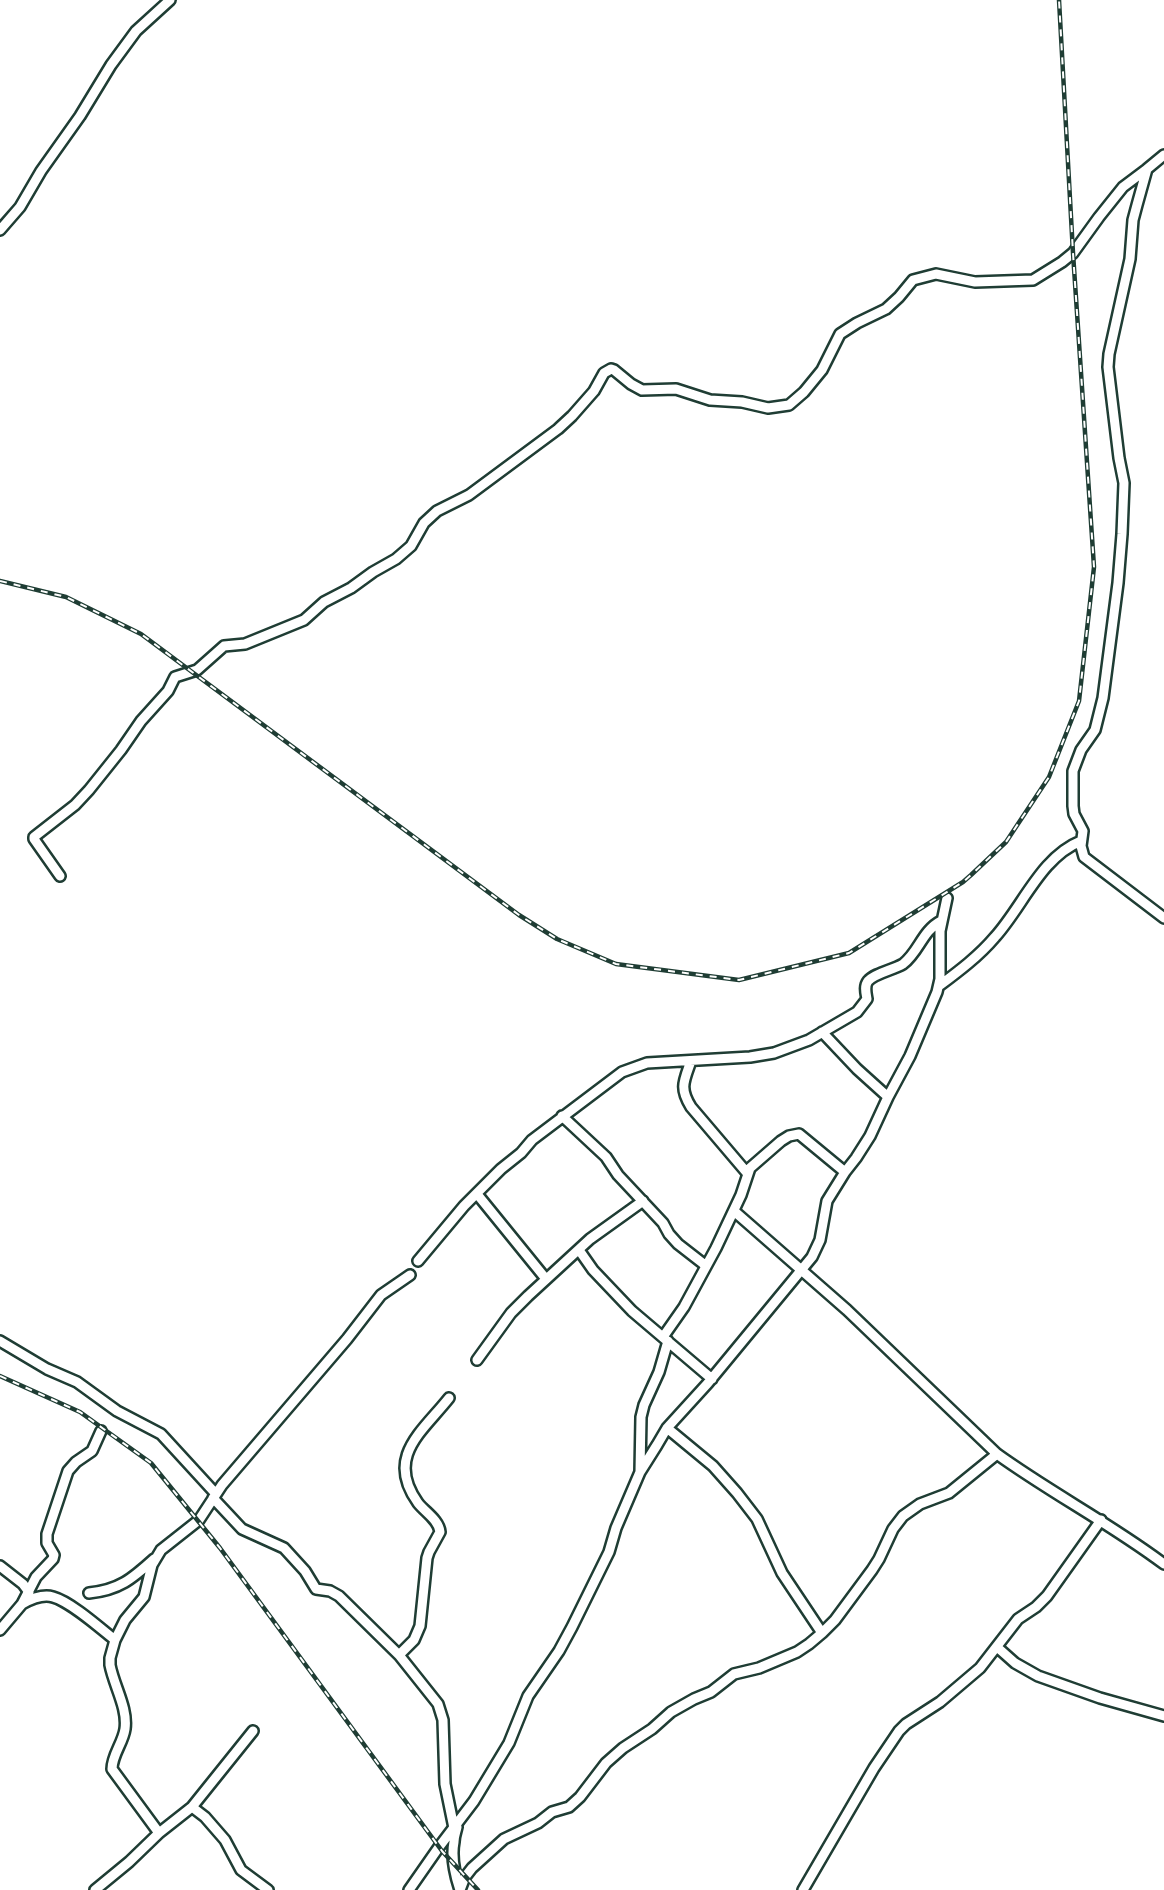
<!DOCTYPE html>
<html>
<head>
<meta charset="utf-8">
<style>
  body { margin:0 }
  canvas { display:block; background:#fff }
</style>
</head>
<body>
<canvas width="1164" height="1890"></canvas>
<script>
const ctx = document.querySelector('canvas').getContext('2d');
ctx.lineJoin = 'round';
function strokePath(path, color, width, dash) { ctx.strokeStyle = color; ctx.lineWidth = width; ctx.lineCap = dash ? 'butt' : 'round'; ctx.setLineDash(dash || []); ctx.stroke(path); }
const minor = new Path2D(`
  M1164 155 1147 169 1137 205 1133 220 1130 259 1109 354 1108 367 1119 458 1124 483 1122 534 1118 583 1103 698 1095 730 1081 750 1073 771V806L1074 814 1083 831 1081 846 1084 857 1164 918
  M0 230 20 207 41 171 80 116 111 65 136 31 170 0
  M60 876 34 839V837L75 805 89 790 121 750 141 721 168 691 175 677 197 670 224 646 245 644 304 620 324 602 351 588 373 572 396 559 411 546 424 523 437 511 469 495 558 429 572 416 594 391 604 373 611 369 614 370 631 384 642 390 676 389 710 400 742 402 768 408 789 405 804 392 822 370 840 334 857 323 886 309 899 297 913 280 936 274 975 282 1033 280 1062 262 1073 253 1099 217 1123 187 1147 169
  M939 986C959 971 979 956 995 937 1023 906 1041 857 1081 841
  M822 1032 857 1069 888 1097
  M691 1061C684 1081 679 1088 691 1107L748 1174
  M562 1116 606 1157 618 1175 663 1223 669 1234 678 1244 705 1265
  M477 1194 546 1279
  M734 1211 847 1310 997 1454C1051 1493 1111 1524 1164 1564
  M579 1250 593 1270 632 1311 712 1379
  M418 1261 464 1206 501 1169 521 1153 532 1140 622 1072 647 1063 750 1057 774 1053 809 1040 857 1012 867 999C866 993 864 986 868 981 875 973 893 970 903 964 919 952 922 931 941 921
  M663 1337 684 1307 716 1248 741 1195 750 1168 781 1141 789 1136 799 1134 845 1172
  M0 1341 47 1369 77 1382 117 1411 161 1434 216 1494
  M477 1360 511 1313 528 1296 590 1239 643 1201
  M667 1428 713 1466 737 1493 757 1519 782 1573 822 1633
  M640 1472 641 1417 644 1405 659 1372 668 1341
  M213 1498 242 1529 284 1548 305 1571 316 1589 330 1591 339 1596 399 1655 438 1704 443 1720 445 1784 454 1828
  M0 1566 23 1584 29 1592
  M89 1593C119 1590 132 1579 154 1559
  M22 1604C31 1599 43 1594 53 1597 71 1602 100 1628 115 1640
  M0 1630 22 1604 36 1577 53 1559 54 1555 47 1543V1534L68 1471 76 1462 92 1451 101 1431
  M997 1647 1015 1663 1038 1676 1100 1698 1164 1716
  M399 1655 414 1640 420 1626 427 1558 429 1552 440 1532C439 1520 425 1512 418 1503 385 1457 422 1432 449 1398
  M192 1807 205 1817 225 1840 241 1870 268 1890
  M457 1827C456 1832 454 1836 454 1842 451 1857 455 1875 460 1890
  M159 1833 112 1769C112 1755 123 1743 125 1729 128 1708 114 1686 110 1665V1658L115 1640 125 1620 144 1597 152 1565 161 1550 199 1520 222 1485 347 1339 381 1295 410 1275
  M95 1890 129 1862 159 1833 192 1807 253 1731
  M409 1890 439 1847 474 1801 509 1743 528 1696 559 1651 572 1627 609 1552 616 1528 640 1472 657 1445 667 1428 708 1383 812 1257 820 1240 827 1201 845 1172 856 1158 870 1136 888 1097 910 1056 937 992 940 979V931L947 898
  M460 1890 465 1877 472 1868 504 1839 538 1823 552 1812 569 1807 580 1797 606 1763 623 1748 652 1729 671 1712 694 1699 711 1692 734 1674 759 1668 797 1652 809 1644 822 1633 835 1620 872 1570 879 1559 893 1529 903 1516 920 1504 949 1493 997 1454
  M803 1890 874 1768 899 1731 906 1724 940 1702 980 1668 1018 1619 1036 1607 1047 1596 1101 1520`);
strokePath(minor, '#1f3d34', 14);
strokePath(minor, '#fff', 9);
const rail = new Path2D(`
  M0 581 66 597 141 634 519 915 557 939 616 964 739 980 849 953 963 882 971 875 1006 842 1049 777 1079 701 1094 567 1073 253 1059 0
  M0 1376 80 1412 151 1463 220 1548 442 1851 478 1890`);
strokePath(rail, '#1f3d34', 4.5);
strokePath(rail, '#fff', 2, [7]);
</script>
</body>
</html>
